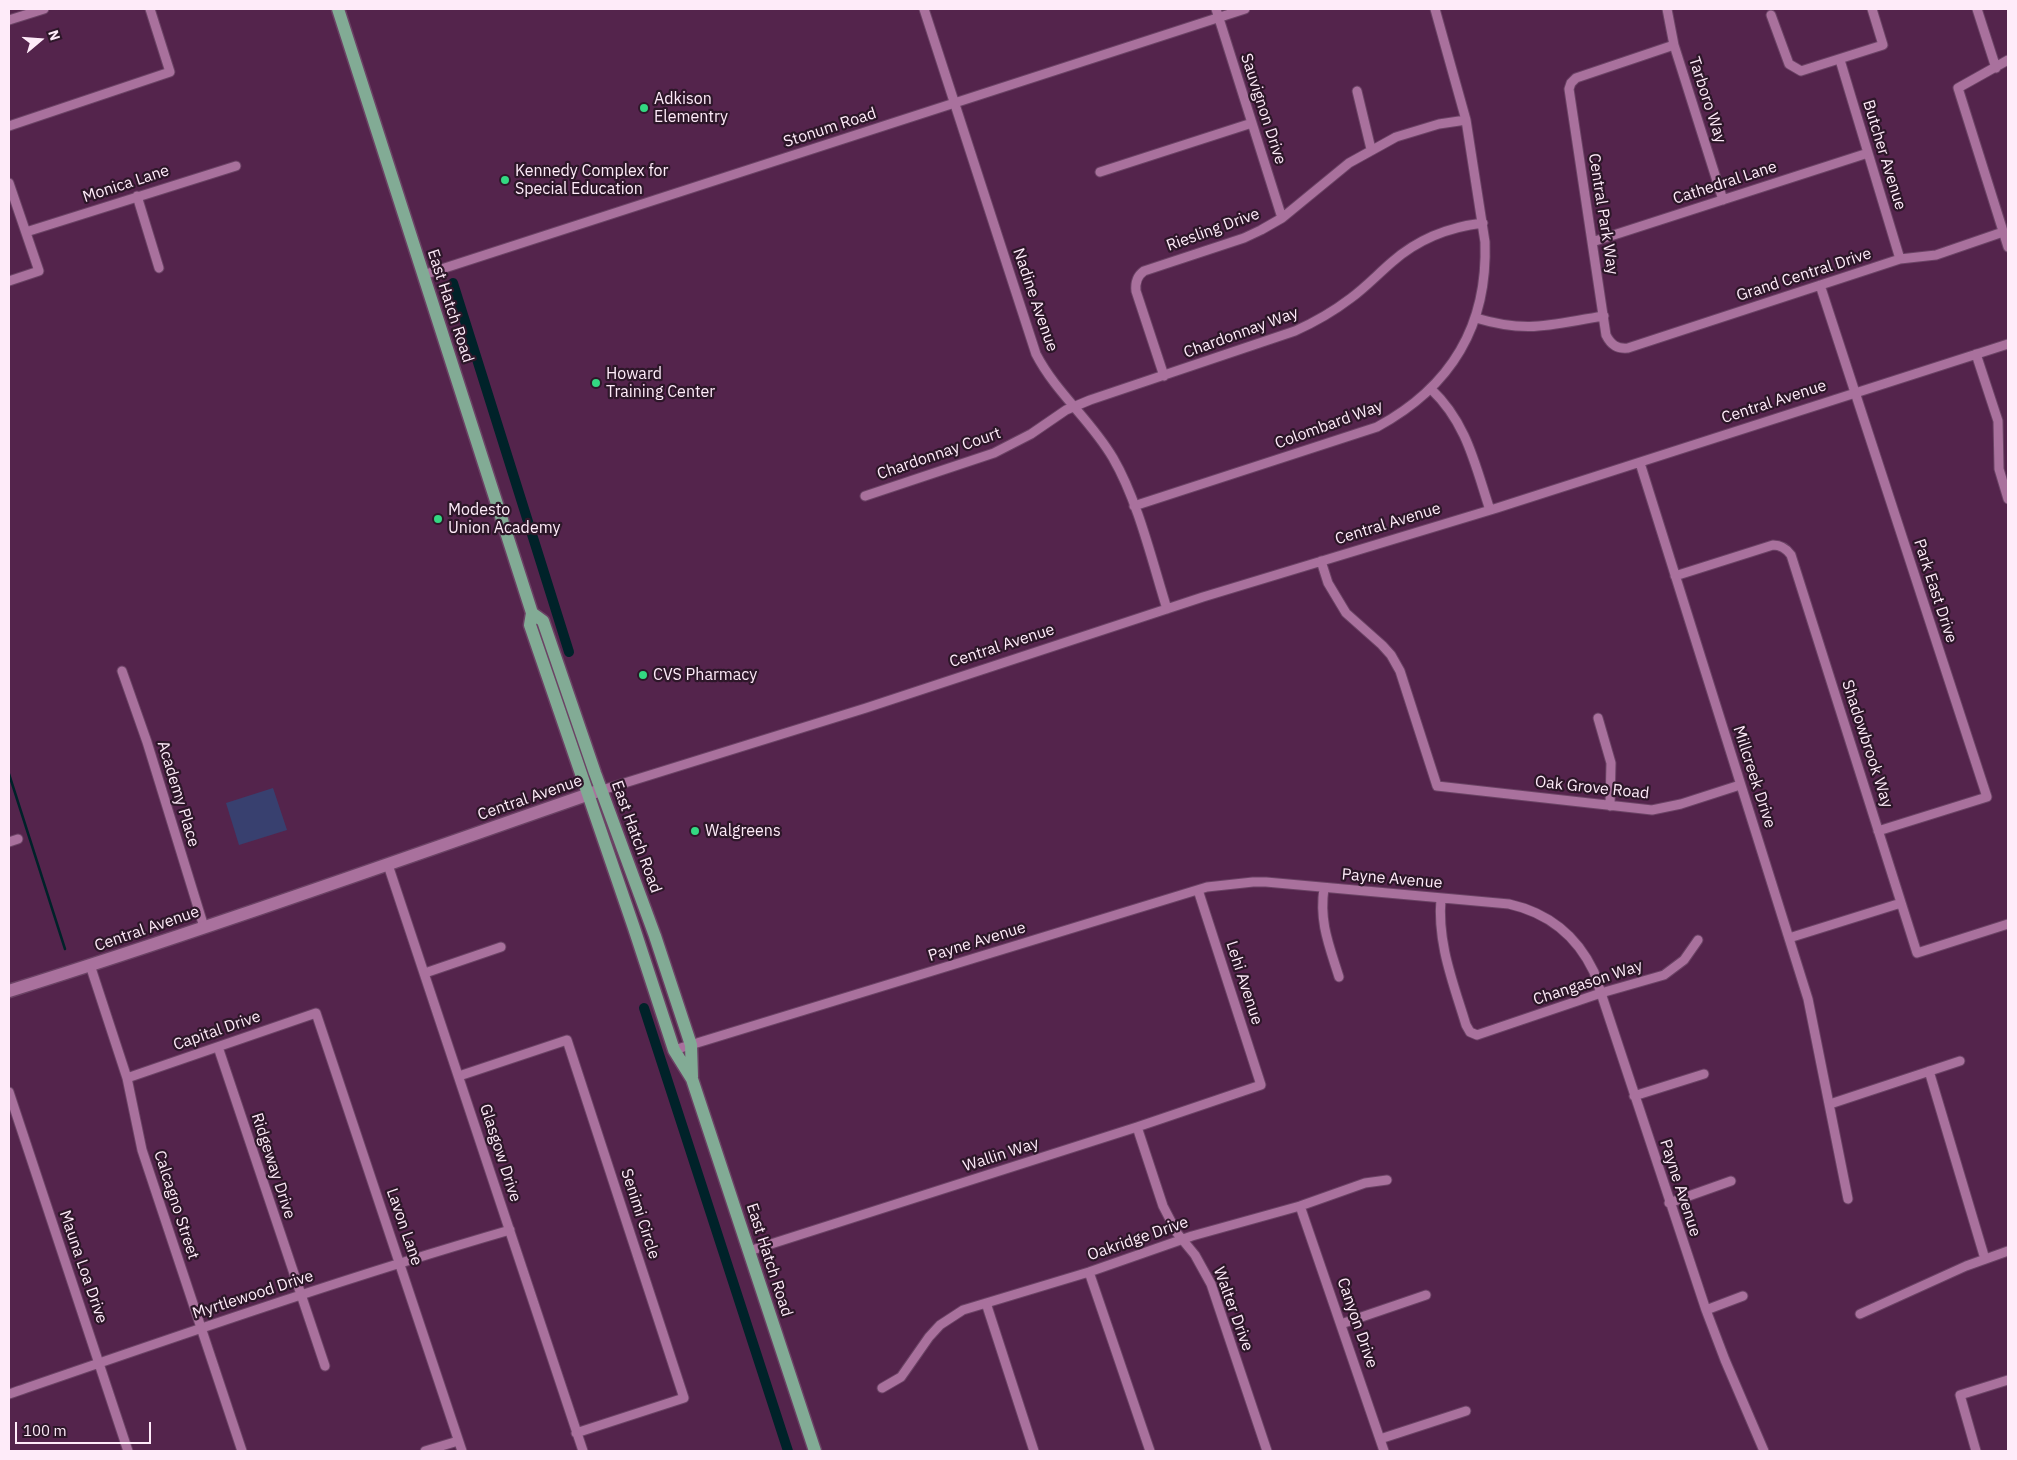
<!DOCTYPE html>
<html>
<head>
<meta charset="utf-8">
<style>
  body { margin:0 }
  #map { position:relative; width:2017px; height:1460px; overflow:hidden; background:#54244c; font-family:"IBM Plex Sans",sans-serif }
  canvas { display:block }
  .frame { position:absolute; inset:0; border:10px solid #feebf9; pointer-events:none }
  .north { position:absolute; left:15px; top:15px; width:50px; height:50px; -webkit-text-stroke:4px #2d1729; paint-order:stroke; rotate:72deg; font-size:14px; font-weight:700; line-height:20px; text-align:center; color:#feebf9 }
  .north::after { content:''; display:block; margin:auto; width:18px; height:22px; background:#feebf9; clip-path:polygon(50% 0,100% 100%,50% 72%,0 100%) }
  .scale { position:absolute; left:15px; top:1422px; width:136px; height:22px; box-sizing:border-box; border:2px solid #feebf9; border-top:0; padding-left:6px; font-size:15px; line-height:18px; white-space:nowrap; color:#feebf9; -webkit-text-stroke:4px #2d1729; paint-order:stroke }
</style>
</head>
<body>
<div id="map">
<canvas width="2017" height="1460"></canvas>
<div class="frame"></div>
<div class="north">N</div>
<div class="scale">100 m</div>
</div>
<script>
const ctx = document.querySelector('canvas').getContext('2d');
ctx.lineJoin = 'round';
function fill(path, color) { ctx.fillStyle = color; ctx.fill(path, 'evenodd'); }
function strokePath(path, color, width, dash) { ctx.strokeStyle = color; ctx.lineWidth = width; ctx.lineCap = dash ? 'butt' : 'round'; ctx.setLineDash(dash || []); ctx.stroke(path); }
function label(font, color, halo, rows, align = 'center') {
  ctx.font = font + ' "IBM Plex Sans",sans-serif'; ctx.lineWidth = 4.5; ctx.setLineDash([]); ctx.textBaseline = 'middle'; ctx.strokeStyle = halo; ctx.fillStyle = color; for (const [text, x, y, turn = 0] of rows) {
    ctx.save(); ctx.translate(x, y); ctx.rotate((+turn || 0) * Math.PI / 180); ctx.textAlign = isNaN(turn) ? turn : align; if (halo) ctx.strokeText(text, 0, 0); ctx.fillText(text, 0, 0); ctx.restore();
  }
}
fill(new Path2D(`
  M273 788 287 830 239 845 226 803Z`), '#38406f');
strokePath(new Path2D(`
  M9 774 65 949`), '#002229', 2.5);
strokePath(new Path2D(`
  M453 283 569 652
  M644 1008 788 1451`), '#002229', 10);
const street = new Path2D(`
  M924 9 1036 354C1056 393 1091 420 1113 458 1138 501 1152 561 1167 609
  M1216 9 1282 218
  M1667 9 1674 45 1723 200
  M1977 9 1996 68
  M1771 15 1789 64 1801 71 1883 45 1872 9
  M9 20 44 9
  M1674 45 1576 78 1571 83 1569 89 1606 335C1611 345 1617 349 1628 348L1900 259 1936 255 2003 232
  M1840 60 1900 259
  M2008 60 1958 88 2008 247
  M1357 91 1371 149
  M9 126 170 72 150 9
  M1100 172 1252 123
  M9 183 39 271 9 281
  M137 196 159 268
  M26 232 236 166
  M1592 242 1868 153
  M423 275 1245 9
  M1820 285 1987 797 1878 831
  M1476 318C1529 334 1552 324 1604 316
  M1976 354 1998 421 1999 469 2008 499
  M1164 376 1136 291C1135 282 1137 276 1144 271L1244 238 1261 230 1282 218 1349 163 1396 137 1439 124 1466 120
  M1431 389C1467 423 1475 465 1490 510
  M1640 463 1808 999 1848 1199
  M865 496 994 453 1031 434 1066 410 1090 400 1295 331C1315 322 1334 311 1351 298 1366 287 1378 274 1392 262 1418 239 1449 227 1483 223
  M1134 506 1377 427C1451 387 1488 326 1485 242L1466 120 1435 9
  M1321 561 1328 583 1346 613 1382 645 1391 655 1400 671 1437 786 1652 810 1681 804 1740 785
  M1675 576 1773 545C1781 545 1786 548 1791 555L1917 953 2008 924
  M122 671 147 742 204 927
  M1598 718 1611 763 1610 806
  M602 790 866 708 1203 597 1497 508 2008 344
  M9 842 18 839
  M388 865 583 1451
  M1324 888C1319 922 1329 945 1339 977
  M1441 898C1437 943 1453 982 1466 1025L1470 1032 1477 1035 1601 993 1664 975 1684 960 1698 940
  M1789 938 1901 903
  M90 965 127 1078 142 1150 242 1451
  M425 973 501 947
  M218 1047 325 1366
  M674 1050 1207 887 1253 882H1266L1509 904C1549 913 1577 936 1594 972L1706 1310 1725 1360 1764 1451
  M1929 1071 1985 1259
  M459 1076 567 1040 684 1398 576 1433
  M127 1078 316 1013 462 1451
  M9 1092 128 1451
  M1634 1096 1704 1074
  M1830 1104 1960 1061
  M1137 1127 1163 1206 1177 1233 1195 1255 1211 1284 1267 1451
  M1669 1203 1731 1181
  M1300 1206 1384 1451
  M749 1251 1137 1127 1261 1085 1198 890
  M1089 1272 1150 1451
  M986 1303 1034 1451
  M1706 1310 1743 1296
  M1860 1314 1966 1266 2008 1251
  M1341 1324 1426 1295
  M882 1388 901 1377 929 1337 940 1325 963 1310 1089 1272 1192 1236 1300 1206 1365 1183 1387 1180
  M9 1394C175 1337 341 1279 510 1230
  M1380 1439 1466 1411
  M425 1451 458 1441
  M1976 1451 1960 1395 2008 1380`);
const secondary = new Path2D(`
  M9 991C207 929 402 859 598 791`);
const primary = new Path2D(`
  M338 9 532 613 530 625 634 928 674 1050 692 1079 815 1451
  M532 613 543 621 595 773 655 936 691 1045 692 1077`);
strokePath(street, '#6b4365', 11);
strokePath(secondary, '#6b4365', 15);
strokePath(primary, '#6b4365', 15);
strokePath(street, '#a9719d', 9);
strokePath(secondary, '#a9719d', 12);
strokePath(primary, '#82ab95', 12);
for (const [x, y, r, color] of [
  [644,108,5,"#33d882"],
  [505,180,5,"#33d882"],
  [596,383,5,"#33d882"],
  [438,519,5,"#33d882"],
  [643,675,5,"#33d882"],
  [695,831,5,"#33d882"]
]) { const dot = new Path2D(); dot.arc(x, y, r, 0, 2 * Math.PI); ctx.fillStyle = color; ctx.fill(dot); strokePath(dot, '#2d1729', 2); }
label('16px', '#feebf9', '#2d1729', [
  ["Adkison",654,99],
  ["Elementry",654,117],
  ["Kennedy Complex for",515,171],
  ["Special Education",515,189],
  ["Howard",606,374],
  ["Training Center",606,392],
  ["Modesto",448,510],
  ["Union Academy",448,528],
  ["CVS Pharmacy",653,675],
  ["Walgreens",705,831]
], 'left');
label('16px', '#feebf9', '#2d1729', [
  ["Tarboro Way",1707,100,72],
  ["Sauvignon Drive",1263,109,72],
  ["Stonum Road",830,128,-18],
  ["Butcher Avenue",1884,155,73],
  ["Cathedral Lane",1725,183,-18],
  ["Monica Lane",126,184,-18],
  ["Central Park Way",1603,214,81],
  ["Riesling Drive",1213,230,-20],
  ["Grand Central Drive",1804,275,-18],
  ["Nadine Avenue",1035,300,71],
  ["East Hatch Road",450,306,72],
  ["Chardonnay Way",1241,333,-20],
  ["Central Avenue",1774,402,-18],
  ["Colombard Way",1329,425,-20],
  ["Chardonnay Court",939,454,-19],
  ["Central Avenue",1388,524,-17],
  ["Park East Drive",1935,591,72],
  ["Central Avenue",1002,646,-18],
  ["Shadowbrook Way",1867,744,72],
  ["Millcreek Drive",1754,777,72],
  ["Oak Grove Road",1592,788,6],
  ["Academy Place",178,794,73],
  ["Central Avenue",530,798,-19],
  ["East Hatch Road",636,837,70],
  ["Payne Avenue",1392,879,5],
  ["Central Avenue",147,929,-19],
  ["Payne Avenue",977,942,-17],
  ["Lehi Avenue",1244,983,72],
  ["Changason Way",1588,983,-18],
  ["Capital Drive",217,1031,-19],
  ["Glasgow Drive",500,1153,72],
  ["Wallin Way",1001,1155,-18],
  ["Ridgeway Drive",273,1166,72],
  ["Payne Avenue",1680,1188,72],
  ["Calcagno Street",176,1205,72],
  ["Senimi Circle",640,1214,72],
  ["Lavon Lane",404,1227,71],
  ["Oakridge Drive",1138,1239,-19],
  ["East Hatch Road",769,1260,72],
  ["Mauna Loa Drive",83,1267,71],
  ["Myrtlewood Drive",253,1295,-18],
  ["Walter Drive",1233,1309,70],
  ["Canyon Drive",1357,1323,71]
]);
</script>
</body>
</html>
